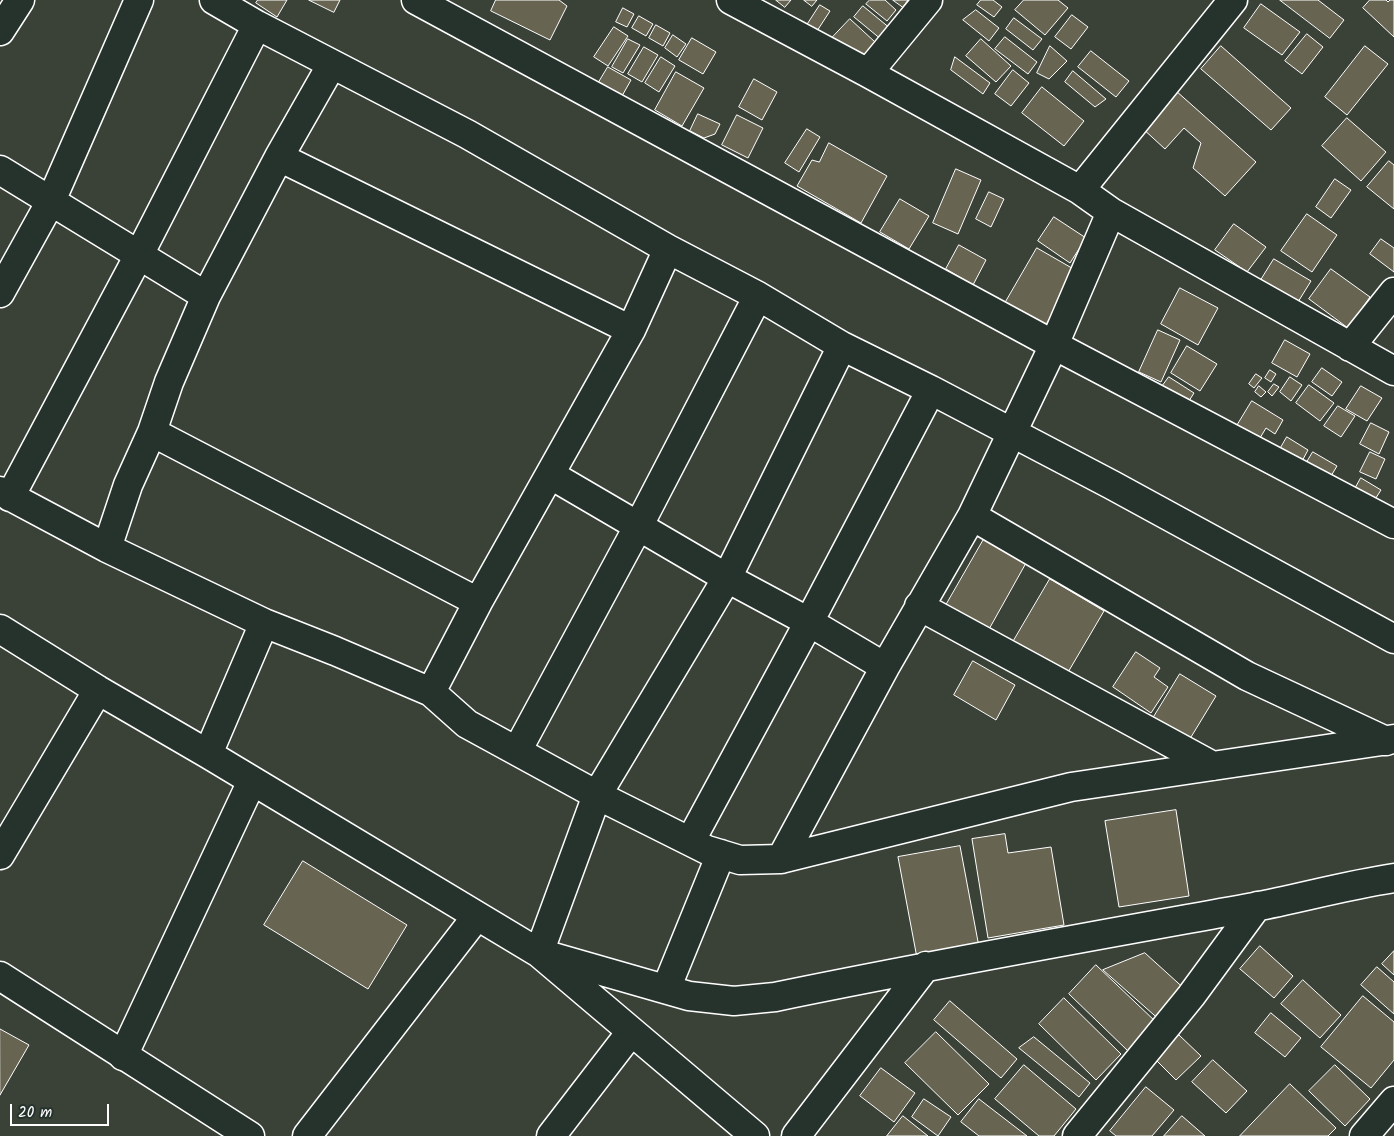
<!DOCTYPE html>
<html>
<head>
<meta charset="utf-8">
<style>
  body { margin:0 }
  #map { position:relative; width:1394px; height:1136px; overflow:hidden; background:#3a4238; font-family:Kalam,sans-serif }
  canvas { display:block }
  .scale { position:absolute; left:10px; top:1104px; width:99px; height:22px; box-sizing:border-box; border:2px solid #fff; border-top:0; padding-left:6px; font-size:15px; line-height:18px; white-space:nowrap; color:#fff; -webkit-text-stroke:4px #26332d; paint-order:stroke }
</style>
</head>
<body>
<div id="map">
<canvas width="1394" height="1136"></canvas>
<div class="scale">20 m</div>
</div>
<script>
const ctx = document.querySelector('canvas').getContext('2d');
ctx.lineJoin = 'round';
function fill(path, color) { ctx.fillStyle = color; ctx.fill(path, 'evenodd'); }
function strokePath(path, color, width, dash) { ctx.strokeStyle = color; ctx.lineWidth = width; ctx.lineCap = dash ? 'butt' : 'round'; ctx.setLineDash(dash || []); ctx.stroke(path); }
const building = new Path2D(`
  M258 0H287L277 17 256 3Z
  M309 0H340L334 12Z
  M496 0H559L567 6 550 40 491 11Z
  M776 0H791L785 7Z
  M804 0H817L812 6Z
  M870 0H885L896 10 887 21 866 4Z
  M893 0H908L903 7Z
  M981 0H993L1002 7 994 17 977 5Z
  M1024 0H1058L1068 8 1045 35 1015 10Z
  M1280 0H1318L1344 20 1330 38Z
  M1370 0H1386L1388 2 1390 0H1394V37L1363 8Z
  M1261 4 1300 32 1282 55 1244 28Z
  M820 5 830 11 817 31 807 25Z
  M863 6 891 29 882 40 854 17Z
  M623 8 634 14 627 27 616 22Z
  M976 10 999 28 989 41 963 20Z
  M1072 15 1088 27 1071 49 1055 37Z
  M639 16 653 24 646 36 632 28Z
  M1014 18 1042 39 1033 50 1006 29Z
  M850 19 875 42 867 58 830 40Z
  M656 25 670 33 663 46 649 38Z
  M614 27 628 36 608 66 594 57Z
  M1307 34 1323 47 1302 74 1285 61Z
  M673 35 686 44 677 57 665 48Z
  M1005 37 1037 62 1028 74 995 49Z
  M692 38 716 52 703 74 679 60Z
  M628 39 640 45 623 73 612 67Z
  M981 39 1011 66 996 82 966 56Z
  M1050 46 1067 61 1049 79 1037 73Z
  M1221 46 1291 108 1271 130 1201 69Z
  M1365 46 1388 64 1347 115 1325 97Z
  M644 47 658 55 642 82 628 74Z
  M1091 51 1129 81 1116 97 1078 67Z
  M661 57 675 66 659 92 645 83Z
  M955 57 990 83 983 94 951 70Z
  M608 67 631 80 622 96 599 82Z
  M1013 70 1029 83 1011 106 995 94Z
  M1073 71 1106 99 1095 107 1065 82Z
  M676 72 704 88 682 126 655 110Z
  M754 79 777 92 762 120 739 107Z
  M1042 87 1084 121 1064 146 1022 113Z
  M1175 90 1256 162 1225 196 1193 168 1201 143 1184 128 1165 149 1141 127Z
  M698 114 720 124 715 134 704 138 690 131Z
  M737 115 763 128 748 158 722 145Z
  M1347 118 1386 152 1361 181 1322 146Z
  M807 129 820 137 799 172 785 163Z
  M829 143 887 176 861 223 797 186 812 160 819 162Z
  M1389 161 1394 165V209L1367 187Z
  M956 169 981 180 958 234 933 223Z
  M1335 179 1351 190 1331 218 1316 207Z
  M989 192 1004 199 991 227 976 219Z
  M900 199 929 216 909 249 880 232Z
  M1307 214 1337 235 1312 272 1281 251Z
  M1054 217 1086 238 1070 263 1038 241Z
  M1234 224 1266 247 1247 272 1215 250Z
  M1381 239 1394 248V272L1370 254Z
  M959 245 986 260 973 285 946 269Z
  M1037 248 1077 271 1044 328 1004 305Z
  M1274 259 1311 281 1298 302 1261 280Z
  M1331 269 1370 297 1348 328 1309 299Z
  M1180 288 1218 308 1198 345 1161 324Z
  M1158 330 1180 340 1161 382 1139 372Z
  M1285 340 1310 354 1297 377 1272 363Z
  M1187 346 1217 364 1200 391 1171 373Z
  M1322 368 1342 382 1332 396 1312 382Z
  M1270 370 1276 374 1271 382 1265 378Z
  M1256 374 1262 378 1254 388 1249 384Z
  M1169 377 1194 393 1187 404 1161 388Z
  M1290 377 1302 385 1291 401 1280 392Z
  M1274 384 1279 387 1272 396 1268 392Z
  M1309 385 1334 403 1320 421 1296 403Z
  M1259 386 1266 392 1261 397 1255 392Z
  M1361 386 1382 398 1367 421 1346 409Z
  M1252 401 1283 420 1275 434 1266 428 1257 443 1235 429Z
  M1338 406 1355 416 1341 437 1324 426Z
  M1371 423 1389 432 1379 454 1360 444Z
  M1287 437 1308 450 1301 463 1279 451Z
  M1313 452 1337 466 1328 481 1304 467Z
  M1370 452 1385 459 1376 479 1360 472Z
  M1361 478 1381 490 1370 507 1351 496Z
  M984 539 1026 563 988 631 945 607Z
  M1050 579 1104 611 1067 674 1013 642Z
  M1136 652 1160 668 1154 677 1168 687 1151 713 1113 687Z
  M973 661 1015 685 996 720 954 695Z
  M1180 674 1216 696 1188 742 1152 720Z
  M1176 810 1189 896 1119 907 1105 821Z
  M1005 834 1008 853 1051 847 1064 925 988 938 972 839Z
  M960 846 979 947 917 958 898 857Z
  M303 861 407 925 368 989 264 925Z
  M1260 946 1293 976 1274 998 1240 969Z
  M1394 951V975L1382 964Z
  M1145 953 1188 992 1162 1022 1103 970Z
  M1096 965 1156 1022 1128 1051 1069 994Z
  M1377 967 1394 982V1014L1361 985Z
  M1303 980 1341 1015 1320 1038 1281 1004Z
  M1363 996 1394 1022V1060L1371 1088 1321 1047Z
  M1064 998 1121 1054 1096 1080 1039 1024Z
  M950 1001 1017 1059 1001 1078 934 1020Z
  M1271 1013 1301 1038 1285 1057 1255 1033Z
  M0 1029 29 1045 0 1095Z
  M936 1032 989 1084 958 1115 905 1063Z
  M1179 1035 1201 1056 1176 1080 1155 1059Z
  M1034 1037 1090 1083 1079 1097 1019 1048Z
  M1213 1060 1247 1091 1226 1113 1192 1082Z
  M1024 1065 1076 1109 1054 1136H1039L995 1099Z
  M1335 1065 1370 1099 1345 1126 1309 1091Z
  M881 1068 915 1093 894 1122 860 1096Z
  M1290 1084 1336 1128 1328 1136H1240Z
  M1146 1087 1174 1110 1152 1136H1116L1110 1131Z
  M924 1099 951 1117 938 1136 912 1117Z
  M979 1099 1027 1136H979L961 1122Z
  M903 1116 928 1136H887Z
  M1182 1116 1205 1136H1164Z`);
fill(building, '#676451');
strokePath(building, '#fff', 1);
const street = new Path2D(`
  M214 0 257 25 467 134 668 249 758 296 842 346 931 390 1112 485 1394 639
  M416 0 1054 345 1394 524
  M731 0 868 73 1080 190 1111 212 1394 371
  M332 64 279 157 206 296 169 382 152 432 128 485 107 548 264 623 335 651 431 692 467 724 597 795 707 850 740 860 781 859 885 667 972 516 1054 345 1111 212
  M868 73 928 0
  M279 157 631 330
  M0 170 206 296
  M1080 190 1233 0
  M0 293 51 201 139 0
  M1350 347 1394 292
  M152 432 478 602
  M551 475 727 578 809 622 885 667
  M0 491 107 548
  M10 497 139 255 257 25
  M972 516 1247 676 1386 741
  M919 606 1213 766
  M0 629 98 690 208 754 539 953 689 996 734 1001 775 997C934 964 1094 936 1254 907 1301 898 1347 885 1394 878
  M431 692 478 602 631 330 668 249
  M517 751 639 525 758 296
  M208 754 264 623
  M691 840 809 622 931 390
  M0 855 98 690
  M781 859 1071 787 1394 739
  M666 989 721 854
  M123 1056 252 781
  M307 1136 477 916
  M551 1136 631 1032
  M755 1136 539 953 597 795 727 578 842 346
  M796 1136 926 966
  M1077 1136 1191 996 1257 906
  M1364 1136 1394 1101`);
const secondary = new Path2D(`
  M0 31 20 0
  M0 976 250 1136`);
strokePath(street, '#fff', 31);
strokePath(secondary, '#fff', 31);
strokePath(street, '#26332d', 28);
strokePath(secondary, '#26332d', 28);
</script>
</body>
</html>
